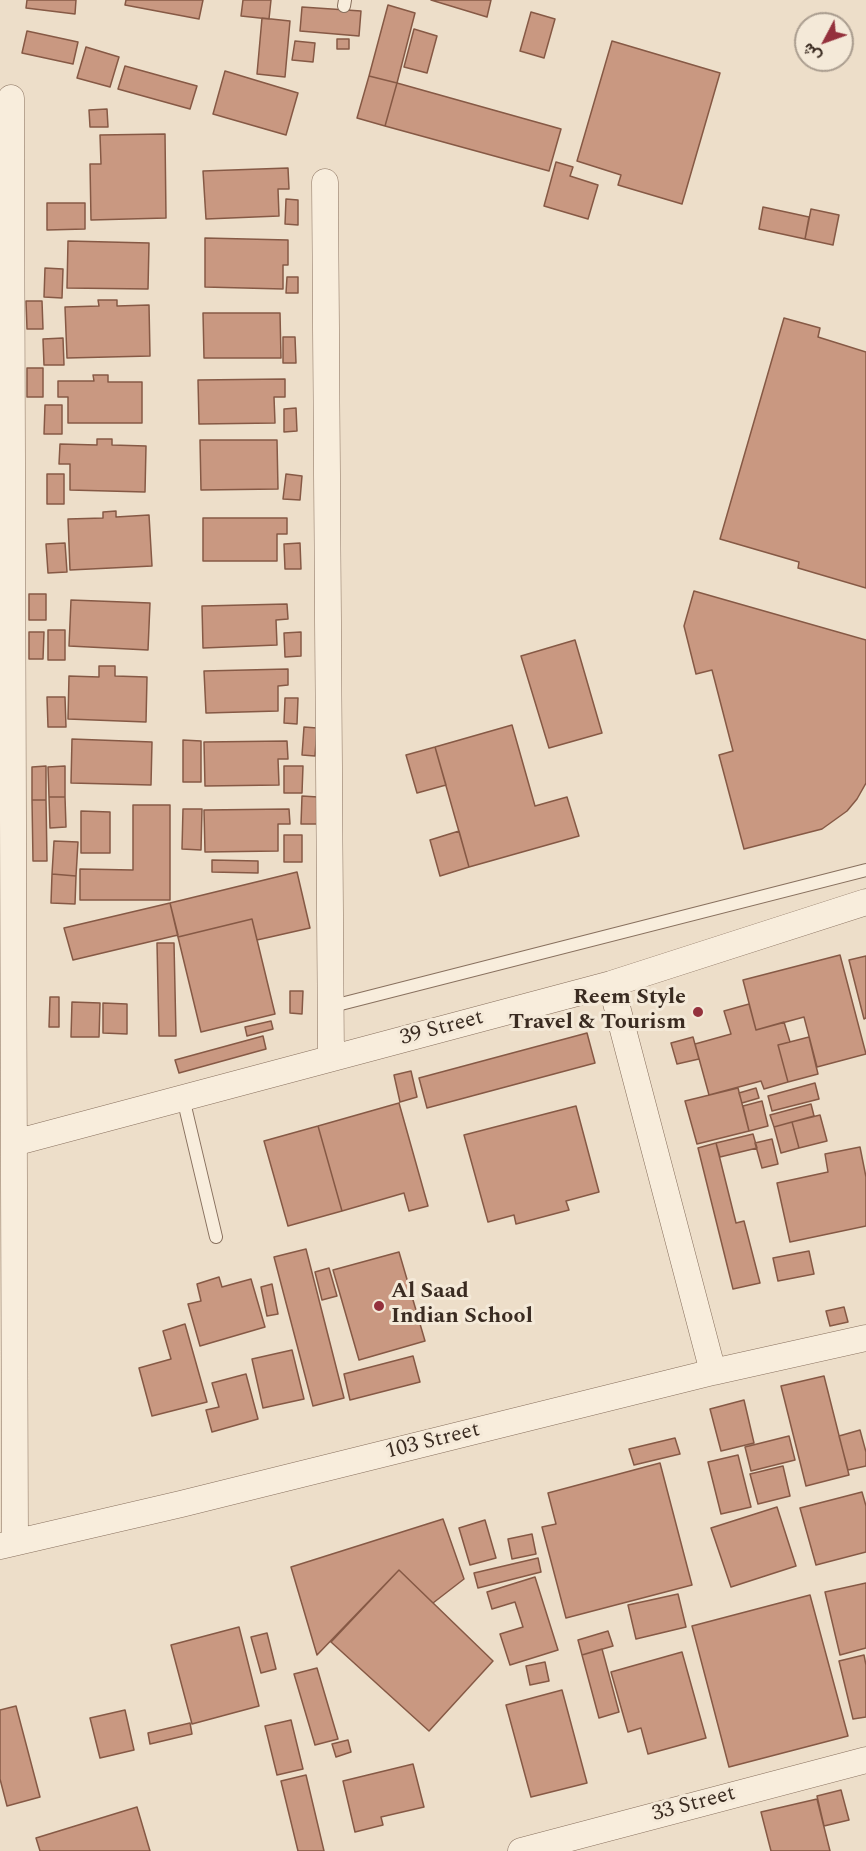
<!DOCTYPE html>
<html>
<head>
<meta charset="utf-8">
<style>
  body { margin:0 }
  #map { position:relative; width:866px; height:1851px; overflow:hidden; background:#eddec9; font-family:Spectral,Vazirmatn,serif }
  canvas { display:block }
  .north { position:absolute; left:794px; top:12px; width:60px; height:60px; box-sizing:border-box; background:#f4e9d8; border:2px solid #aa9d8f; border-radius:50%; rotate:229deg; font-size:16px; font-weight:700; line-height:24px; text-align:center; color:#3a2b21 }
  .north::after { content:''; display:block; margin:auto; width:21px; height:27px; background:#94313c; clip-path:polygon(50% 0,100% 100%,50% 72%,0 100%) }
</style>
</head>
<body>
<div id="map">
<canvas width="866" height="1851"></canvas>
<div class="north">ش</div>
</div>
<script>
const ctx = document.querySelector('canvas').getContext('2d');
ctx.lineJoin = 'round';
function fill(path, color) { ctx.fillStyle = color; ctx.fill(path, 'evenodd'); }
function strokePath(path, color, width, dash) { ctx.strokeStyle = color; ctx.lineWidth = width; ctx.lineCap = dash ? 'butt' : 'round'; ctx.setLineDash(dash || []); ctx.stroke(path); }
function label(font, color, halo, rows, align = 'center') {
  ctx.font = font + ' Spectral,serif'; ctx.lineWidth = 6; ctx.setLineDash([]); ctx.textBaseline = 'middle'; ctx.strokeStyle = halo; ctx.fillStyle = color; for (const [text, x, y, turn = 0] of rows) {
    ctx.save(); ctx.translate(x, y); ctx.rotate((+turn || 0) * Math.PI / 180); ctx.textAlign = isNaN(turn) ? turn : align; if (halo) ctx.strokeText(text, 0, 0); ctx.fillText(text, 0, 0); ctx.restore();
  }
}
const building = new Path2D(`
  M27 0H76L75 14 26 8Z
  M126 0H203L199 19 125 5Z
  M243 0H271L269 19 241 16Z
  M431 0H491L487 17Z
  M388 5 415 13 397 83 369 76Z
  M302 7 361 11 359 36 300 31Z
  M531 12 555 19 544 58 520 51Z
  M262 18 290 21 285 77 257 74Z
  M414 29 437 36 427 73 404 67Z
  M27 31 78 42 73 64 22 53Z
  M337 39H349V49H337Z
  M295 41 315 43 313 62 292 60Z
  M612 41 720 73 682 204 618 185 621 175 577 161Z
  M86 47 119 57 110 87 77 78Z
  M125 66 197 86 190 109 118 89Z
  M225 71 298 93 286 135 213 114Z
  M369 76 397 83 385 126 357 118Z
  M397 83 561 129 549 171 385 126Z
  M107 109 108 127H90L89 110Z
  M165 134 166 218 91 220 90 164H101L100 135Z
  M556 162 573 167 570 176 598 185 588 219 544 206Z
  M288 168 289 189H278L279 216 206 219 203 171Z
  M286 199 298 200V225L285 224Z
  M47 203H85V229L47 230Z
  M763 207 809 217 805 239 759 229Z
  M811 209 839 215 833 245 805 239Z
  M205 238 288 240V265H283V289L205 287Z
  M68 241 149 243 148 289 67 288Z
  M45 268 63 269 62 298 44 297Z
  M287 277H298V293H286Z
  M98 300H117V306L149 305 150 356 67 358 65 307 99 306Z
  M26 301H42L43 329H27Z
  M203 313H280L281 358H204Z
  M784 318 820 328 818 337 866 352V588L798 568 799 562 720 539Z
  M283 337H295L296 363H283Z
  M63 338 64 365H44L43 339Z
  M27 368H43V397H27Z
  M93 375H108V382H142V423H68V397H58V381H94Z
  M285 379V397H274L275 423 199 424 198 380Z
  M45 405H62V434H44Z
  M296 408 297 431 284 432V409Z
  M97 439H112V445L146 446 145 492 70 490V464H59L60 444 97 445Z
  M200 440H277L278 489 201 490Z
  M47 474H64V504H47Z
  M286 474 302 476 300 500 283 499Z
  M116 511V517L149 515 152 566 70 570 68 519 103 518V512Z
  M203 518H287V534H277V561H203Z
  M65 543 67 572 48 573 46 544Z
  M300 543 301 569H285L284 544Z
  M694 591 866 640V783L857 799 847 811 822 829 744 849 719 755 733 751 712 670 696 674 684 626Z
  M29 594H46V620H29Z
  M71 600 150 603 148 650 69 646Z
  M287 604 288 619 276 620 277 645 203 648 202 606Z
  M48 630H65V660H48Z
  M29 632H44L43 659H29Z
  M301 632V656L285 657 284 633Z
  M575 640 602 733 549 748 521 656Z
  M99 666H115V676L147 677 146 722 68 719 69 676 99 677Z
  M288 669V685L278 686V711L206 713 204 671Z
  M47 697H65L66 727H48Z
  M285 698H298L297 724 284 723Z
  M512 725 535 806 567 797 579 836 469 867 435 747Z
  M304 727 317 728 315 756 302 755Z
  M72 739 152 742 151 785 71 783Z
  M183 740 201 741V782H183Z
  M287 741 288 759H278L279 785 205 786 204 742Z
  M435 747 446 785 417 793 406 755Z
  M46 766V800H32V767Z
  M65 766V797H49L48 767Z
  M284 766H303L302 793H284Z
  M302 796 318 797 317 824H301Z
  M49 797H65L66 827 50 828Z
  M32 800H46L47 861H33Z
  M133 805H170V900H80V869L133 870Z
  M183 809H202L201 850 182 849Z
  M289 809 290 824H278V851L205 852 204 810Z
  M81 811 110 812V853H81Z
  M459 831 469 867 440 876 430 840Z
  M284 835H302V862H284Z
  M54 841 78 842 76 876 52 874Z
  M212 860 258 861V873L212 872Z
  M297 872 310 928 257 940 252 919 178 937 170 903Z
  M52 874 76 876 75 904 51 903Z
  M170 903 178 935 73 960 64 928Z
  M252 919 275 1014 201 1032 178 937Z
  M157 943H174L176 1036H159Z
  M840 955 866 1054 817 1067 804 1017 756 1030 743 980Z
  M866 956V1018L864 1019 849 960Z
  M290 991H303L302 1014 290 1013Z
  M50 997H59V1027H49Z
  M72 1002 100 1003 99 1037H71Z
  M103 1003 127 1004V1034L103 1033Z
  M749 1004 756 1030 784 1022 790 1042 778 1045 788 1082 764 1089 761 1081 709 1095 695 1044 731 1034 724 1011Z
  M271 1021 273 1029 247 1036 245 1027Z
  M587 1033 595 1063 427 1108 419 1078Z
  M263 1036 266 1049 179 1073 175 1060Z
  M693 1037 699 1059 677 1064 671 1043Z
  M809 1037 818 1074 788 1082 778 1045Z
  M411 1071 417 1097 400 1102 394 1075Z
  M815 1083 819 1099 772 1111 768 1096Z
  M738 1088 749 1131 697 1144 685 1101Z
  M756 1088 759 1098 742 1103 739 1093Z
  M762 1101 768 1126 749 1131 743 1106Z
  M399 1103 428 1206 409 1211 404 1193 342 1211 318 1126Z
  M811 1104 814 1116 774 1127 770 1115Z
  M576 1106 599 1192 566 1201 569 1210 516 1224 514 1215 488 1222 464 1135Z
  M820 1115 827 1141 799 1148 792 1122Z
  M792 1122 799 1148 781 1153 774 1127Z
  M318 1126 342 1211 288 1226 264 1141Z
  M753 1134 757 1148 720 1157 716 1143Z
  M772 1139 778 1164 762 1168 755 1143Z
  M716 1143 736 1223 744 1221 760 1283 733 1289 698 1148Z
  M860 1147 866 1177V1226L790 1242 777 1183 828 1172 825 1154Z
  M306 1249 344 1398 313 1406 274 1257Z
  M809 1251 814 1274 778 1281 773 1258Z
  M399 1252 425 1341 359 1360 333 1270Z
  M329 1268 337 1296 322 1300 315 1272Z
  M219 1277 222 1287 251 1279 265 1327 200 1346 188 1304 201 1301 197 1284Z
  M272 1284 278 1314 267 1316 261 1287Z
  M844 1307 848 1322 830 1326 826 1311Z
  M185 1324 207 1402 152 1416 139 1368 171 1359 163 1331Z
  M292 1350 304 1399 263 1408 252 1359Z
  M413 1356 420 1382 350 1400 344 1374Z
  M246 1374 258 1419 212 1432 206 1410 219 1407 212 1383Z
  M824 1376 849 1475 806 1486 781 1386Z
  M744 1400 754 1443 721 1451 710 1409Z
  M860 1430 866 1452V1466L848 1470 839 1436Z
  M789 1436 795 1460 751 1471 745 1447Z
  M675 1438 680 1454 634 1465 629 1449Z
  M738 1455 751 1507 721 1514 708 1462Z
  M660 1463 692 1585 566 1618 542 1527 556 1524 548 1493Z
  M783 1466 790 1496 758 1504 750 1474Z
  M862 1492 866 1506V1552L816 1565 800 1508Z
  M777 1507 796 1566 731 1587 711 1528Z
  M443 1519 464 1579 433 1603 399 1570 317 1655 291 1567Z
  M485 1520 496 1558 470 1565 459 1528Z
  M532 1534 536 1554 512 1559 508 1539Z
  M538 1558 541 1572 478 1588 474 1573Z
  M399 1570 493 1661 429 1731 331 1642Z
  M535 1577 558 1650 510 1665 500 1634 523 1627 515 1602 492 1609 487 1592Z
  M866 1583V1648L840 1655 825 1592Z
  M678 1594 686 1627 636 1639 628 1605Z
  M810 1595 848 1736 729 1767 692 1626Z
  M239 1627 259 1706 192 1724 171 1645Z
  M608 1631 613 1646 582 1655 578 1640Z
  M267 1633 276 1669 261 1673 251 1637Z
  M602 1649 619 1712 599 1718 582 1655Z
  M682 1652 706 1738 648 1754 641 1728 628 1732 611 1672Z
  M864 1655 866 1665V1717L853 1719 839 1661Z
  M545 1662 549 1681 530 1685 526 1666Z
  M317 1668 338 1739 315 1745 294 1674Z
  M562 1690 587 1783 531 1797 506 1705Z
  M16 1706 40 1797 7 1806 0 1779V1710Z
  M125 1710 134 1750 100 1758 90 1718Z
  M291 1720 303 1769 277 1775 265 1726Z
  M190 1723 192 1734 150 1744 148 1733Z
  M348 1740 351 1752 336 1757 332 1744Z
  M413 1764 424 1807 381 1817 383 1825 355 1832 343 1781Z
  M306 1775 324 1851H298L281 1781Z
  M841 1790 849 1820 824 1826 817 1796Z
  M817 1799 830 1851H771L761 1812Z
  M137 1807 150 1851H40L36 1838Z`);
fill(building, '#c99881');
strokePath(building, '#865945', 1.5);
const service = new Path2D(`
  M344 6 345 0
  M333 1006 866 870
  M183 1098 216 1237`);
const minor = new Path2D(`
  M11 98 15 1542
  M325 182 331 1058
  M611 984 713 1372
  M14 1143 611 984 866 902
  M0 1546 181 1504 713 1372 866 1338
  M521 1851 866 1760`);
strokePath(service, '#88705e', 14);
strokePath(minor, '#88705e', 27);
strokePath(service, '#f8eddc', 12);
strokePath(minor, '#f8eddc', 26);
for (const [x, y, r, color] of [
  [698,1012,6,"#94313c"],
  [379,1306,6,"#94313c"]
]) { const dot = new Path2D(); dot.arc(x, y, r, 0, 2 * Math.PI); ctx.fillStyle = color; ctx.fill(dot); strokePath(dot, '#f4e9d8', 2); }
label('bold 22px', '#3a2b21', '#f4e9d8', [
  ["Reem Style",686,999],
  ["Travel & Tourism",686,1024],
  ["Al Saad",391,1293,"left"],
  ["Indian School",391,1318,"left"]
], 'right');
label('22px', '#3a2b21', '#f4e9d8', [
  ["39 Street",442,1029,-15],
  ["103 Street",433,1442,-14],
  ["33 Street",694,1805,-15]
]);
</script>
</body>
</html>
